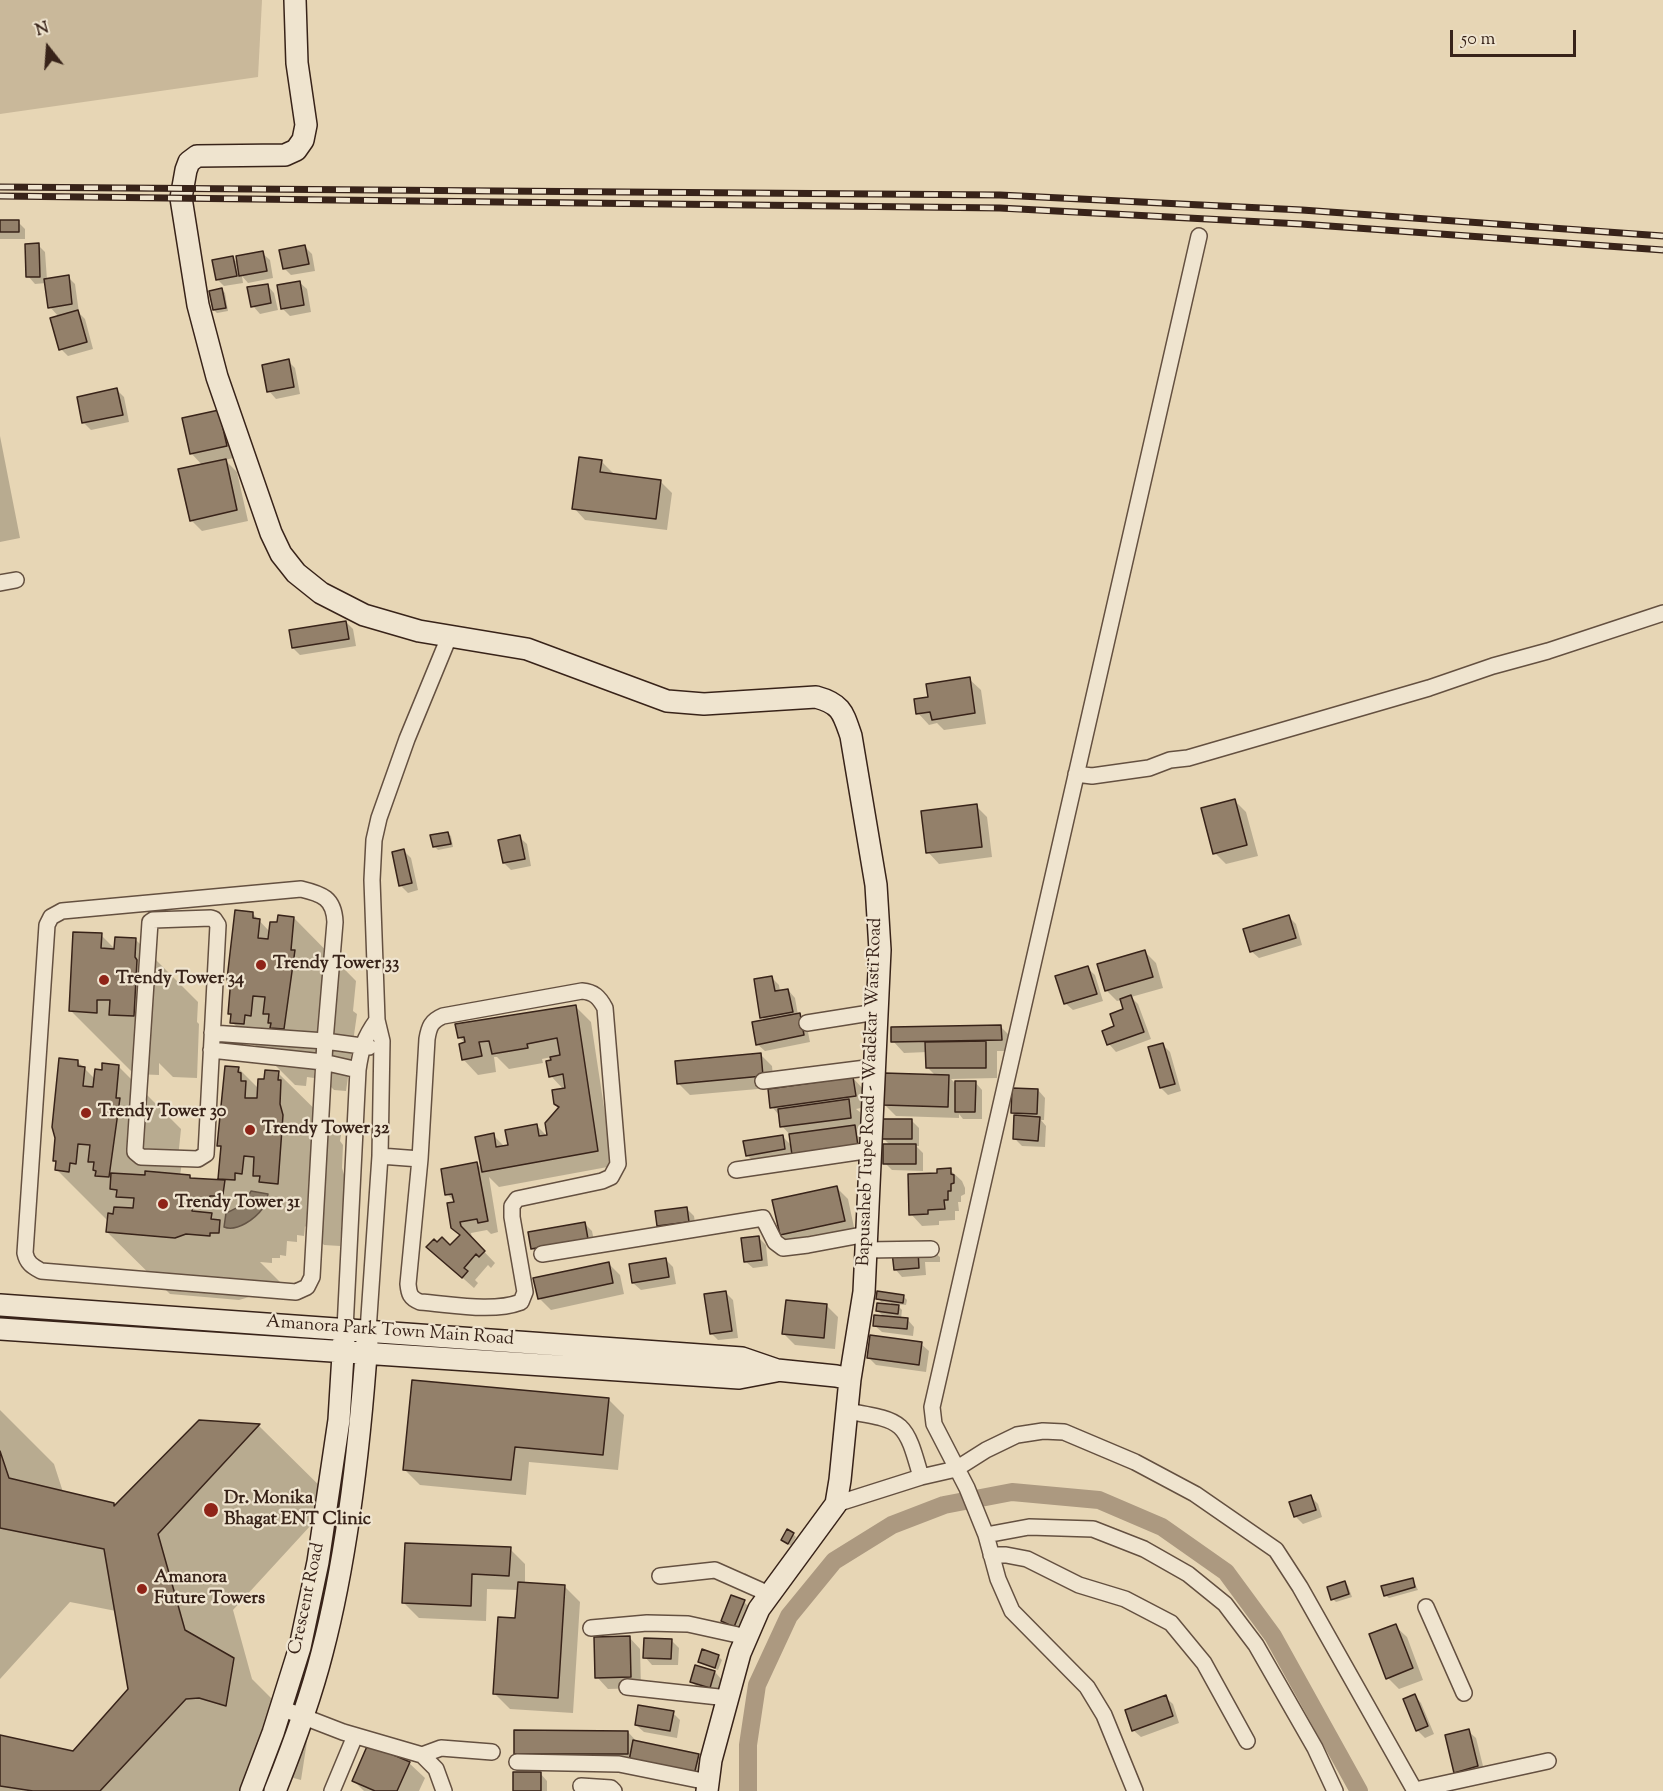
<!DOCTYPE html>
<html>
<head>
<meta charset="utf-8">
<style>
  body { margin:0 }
  #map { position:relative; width:1663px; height:1791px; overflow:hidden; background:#e7d6b5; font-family:"Sorts Mill Goudy",serif }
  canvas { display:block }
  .north { position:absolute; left:18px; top:18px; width:60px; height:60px; -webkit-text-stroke:4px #efe4cf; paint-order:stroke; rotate:343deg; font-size:16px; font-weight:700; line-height:24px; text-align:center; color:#382319 }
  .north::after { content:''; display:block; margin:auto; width:21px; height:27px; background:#382319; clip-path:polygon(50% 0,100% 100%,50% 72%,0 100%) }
  .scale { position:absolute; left:1450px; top:30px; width:126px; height:27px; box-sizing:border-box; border:3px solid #382319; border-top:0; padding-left:8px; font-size:18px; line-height:21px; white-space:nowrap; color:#382319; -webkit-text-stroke:4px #efe4cf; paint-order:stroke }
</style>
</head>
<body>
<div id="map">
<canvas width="1663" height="1791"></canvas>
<div class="north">N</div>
<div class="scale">50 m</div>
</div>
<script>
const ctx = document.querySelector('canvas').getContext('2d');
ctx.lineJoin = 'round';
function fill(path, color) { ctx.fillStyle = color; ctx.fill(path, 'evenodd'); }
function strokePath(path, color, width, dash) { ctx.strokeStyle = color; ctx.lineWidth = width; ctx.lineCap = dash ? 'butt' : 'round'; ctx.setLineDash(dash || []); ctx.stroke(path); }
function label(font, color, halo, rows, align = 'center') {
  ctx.font = font + ' "Sorts Mill Goudy",serif'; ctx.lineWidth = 4.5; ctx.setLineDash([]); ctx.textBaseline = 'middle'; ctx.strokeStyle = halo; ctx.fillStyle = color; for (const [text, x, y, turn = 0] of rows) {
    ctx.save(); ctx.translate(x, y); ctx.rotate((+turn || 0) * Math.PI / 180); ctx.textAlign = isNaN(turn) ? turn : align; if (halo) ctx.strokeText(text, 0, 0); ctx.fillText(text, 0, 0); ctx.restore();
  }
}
fill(new Path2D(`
  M0 0H262L258 77 0 114Z`), '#c9b89a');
const water = new Path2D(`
  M251 1191 268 1194C267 1198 266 1205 263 1208 255 1219 237 1232 224 1227L226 1213C238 1208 245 1204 251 1191Z`);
fill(water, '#ac9980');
strokePath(water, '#7e6a57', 1.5);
fill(new Path2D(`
  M0 222H18L25 229V239H0Z
  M38 245 45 252 47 280 68 277 75 284 79 313 85 319 93 349 68 356 61 349 59 317 50 307 46 283 35 284 28 276Z
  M305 247 312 254 315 271 291 275 284 268Z
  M262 253 270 260 273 278 248 283 242 276 243 283 224 286 217 279 233 258 239 264Z
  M299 282 307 289 311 312 290 316 283 309Z
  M267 285 274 293 278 310 260 314 253 306Z
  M222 290 225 293 228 311 217 313 214 310Z
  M288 361 295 368 300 394 276 399 269 391Z
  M117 390 124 397 129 422 91 430 84 423 79 398Z
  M219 412 237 457 225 460 237 472 248 521 202 531 191 520 203 466 191 453Z
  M0 436 20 538 0 542Z
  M601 461 613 473 612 475 660 481 672 493 667 530 585 520 574 508Z
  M346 622 353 629 356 646 300 655 293 648Z
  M969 679 981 690 986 724 944 730 937 723 929 725 918 713 930 698Z
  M1235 801 1246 812 1258 856 1226 864 1215 853Z
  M976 806 987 817 992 857 939 864 928 852Z
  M447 833 451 836 453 847 438 850 434 846Z
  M519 837 527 844 531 866 511 870 504 863Z
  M404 851 411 858 418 890 408 893 400 885Z
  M253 914 270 932 278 924 294 918 356 981 353 1011 357 1014 346 1091 334 1090 314 1070V1078L307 1077 306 1086 295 1085 232 1022 233 1016 229 1013Z
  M1289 917 1296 924 1302 945 1259 958 1251 951Z
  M101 935 115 949 135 939 198 1002 197 1022 199 1024 197 1078 173 1077 159 1063V1075L134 1074 71 1011Z
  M1145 952 1156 963 1163 988 1131 997 1138 1004 1151 1039 1116 1052 1109 1044 1125 1010 1121 1000 1117 1001 1106 990Z
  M1087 968 1095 975 1103 1001 1073 1010 1065 1003Z
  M772 978 779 985 780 992 788 990 795 998 798 1015 806 1022 810 1042 765 1051 757 1044 765 1021 762 1017Z
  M576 1007 591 1022 613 1166 499 1187 489 1177 498 1232 491 1234 487 1230 471 1233 472 1239 495 1263 491 1268 488 1265 475 1280 478 1283 474 1288 428 1247H450L461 1236 456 1203 447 1194 477 1164 483 1170 493 1135 505 1147 509 1146 537 1126 550 1139 564 1090 551 1076 552 1057 542 1059 543 1063 509 1069 497 1057H494L496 1072 478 1075 463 1059 466 1044 459 1037Z
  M1001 1027 1012 1038V1051H997V1078L951 1079 957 1085 975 1082 982 1090V1119H963L959 1114V1118L896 1116 885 1105 936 1076 927 1067V1052L904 1053 893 1041Z
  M1163 1045 1170 1052 1181 1091 1168 1095 1161 1088Z
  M760 1054 772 1066 774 1089 853 1078 864 1090 866 1107 856 1109 860 1112 862 1129H857L866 1138 868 1157 805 1166 791 1152 792 1156 754 1162 747 1155 782 1136 792 1146 791 1136 782 1126 780 1116 772 1107 769 1088 690 1095 679 1084Z
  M78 1062 95 1079 103 1071 118 1066 181 1129 178 1158 182 1162 180 1176H190L193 1179 219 1181 222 1148 218 1145 238 1068 259 1089 266 1081 278 1073 341 1135 340 1141 343 1145 342 1168 345 1178 340 1246 324 1245 305 1226 304 1236 297 1235V1242L287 1241 286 1256 280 1255V1258H272V1263L260 1262 282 1284 272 1295V1298L249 1297 239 1300 170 1294 107 1232 108 1221 57 1170 58 1164 54 1161Z
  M1038 1090 1045 1098 1044 1120H1041L1046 1126 1045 1147 1022 1146 1014 1138 1016 1115 1012 1112Z
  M911 1120 919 1128V1146H916L923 1153V1171L892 1170 885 1163 891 1146 884 1139Z
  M950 1170 962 1181 965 1188V1194L961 1196V1202H958L959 1211H955V1220L939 1221V1225L922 1226 911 1214 939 1175Z
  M837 1188 848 1199 855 1232 792 1246 781 1234Z
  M687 1209 694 1216 696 1229 665 1233 658 1226Z
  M585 1224 592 1231 595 1246 540 1256 532 1248Z
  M759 1238 766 1245 768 1266 753 1268 745 1261Z
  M921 1254H936L940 1257V1262H925L926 1275 902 1277 895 1269Z
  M665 1259 673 1267 676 1284 641 1290 633 1283Z
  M608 1263 620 1275 624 1294 551 1310 539 1298Z
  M726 1293 733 1300 738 1338 718 1340 711 1333Z
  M903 1296 907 1300 906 1305 896 1304 902 1310 901 1319H907L914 1327 913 1336 882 1332 874 1325 884 1317 878 1311 891 1306V1303L881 1302 878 1298Z
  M827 1306 838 1317 835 1349 795 1345 784 1334Z
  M921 1344 929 1351 926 1372 876 1365 869 1358Z
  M608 1399 624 1415 618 1470 529 1462 526 1495 420 1485 405 1470Z
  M0 1410 54 1464 63 1492 113 1504 116 1507 200 1421 259 1426 334 1500 233 1610 252 1679 308 1735 301 1780 275 1773 261 1774 246 1791H0V1736L73 1753 129 1690 116 1611 70 1602 0 1679Z
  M1310 1496 1318 1504 1322 1517 1303 1524 1296 1517 1291 1503Z
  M793 1534 796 1537 791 1546 783 1540Z
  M510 1549 525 1564V1584L564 1586 580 1602 573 1713 510 1709 494 1693 517 1619 519 1590 487 1589 486 1621 419 1618 404 1603Z
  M745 1573 760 1582 757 1587 742 1578Z
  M1413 1580 1418 1590 1389 1598 1385 1595Z
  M1345 1582 1348 1586 1352 1597 1336 1602 1333 1599Z
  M744 1602 751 1609 742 1633 730 1628 723 1621Z
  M1395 1626 1407 1637 1423 1680 1399 1689 1388 1678Z
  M629 1637 640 1649 641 1688 608 1689 597 1677Z
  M671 1640 679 1648 678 1665H652L645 1657Z
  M703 1651 719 1657 722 1660 718 1670 703 1664 700 1661Z
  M715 1672 722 1680 717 1694 699 1689 692 1682Z
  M1414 1695 1421 1703 1434 1734 1425 1738 1417 1730Z
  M1165 1697 1173 1704 1179 1723 1141 1737 1133 1730Z
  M673 1713 680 1720 677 1738 644 1732 636 1725Z
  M1468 1731 1476 1738 1485 1774 1463 1779 1456 1772Z
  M628 1732 638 1743 698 1755 709 1767 705 1786 642 1772 527 1764 515 1753Z
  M409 1763 425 1778 419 1791H364L354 1781Z
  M540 1773 547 1781V1791H515Z`), '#0003');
strokePath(new Path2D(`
  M748 1791V1745L757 1685 789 1616 834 1561 892 1525 944 1505 1012 1492 1099 1500 1162 1527 1226 1572 1273 1636 1359 1791`), '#ac9980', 18);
const building = new Path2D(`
  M0 220H19V232H0Z
  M39 243 40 277H26L25 244Z
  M305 245 309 264 283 269 279 250Z
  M263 251 267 271 239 276 236 256Z
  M233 256 237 276 216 280 212 260Z
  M69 275 72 304 48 308 44 279Z
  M300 281 304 305 281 309 277 285Z
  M268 284 271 303 251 307 247 287Z
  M222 288 226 308 213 310 209 291Z
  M78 310 87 342 59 350 50 318Z
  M289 359 294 387 267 392 262 365Z
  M117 388 123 415 82 423 77 397Z
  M219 410 227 446 190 454 182 418Z
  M579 457 602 460 600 472 661 480 656 519 572 509Z
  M226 459 237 510 190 521 178 469Z
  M346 621 349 639 292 648 289 630Z
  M970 677 975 713 932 720 930 712 916 714 914 699 928 697 926 684Z
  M1235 799 1247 845 1213 854 1201 808Z
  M977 804 982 847 926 853 921 811Z
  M448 832 451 844 433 847 430 835Z
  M520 835 525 859 503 863 498 840Z
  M404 849 412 883 399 886 392 852Z
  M235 910 253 912V918L260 919 258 938 268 939 270 922H277L278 915 294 917 291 950H295L284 1029 270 1028 271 1023H268L269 1014H263L265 997 253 996 251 1016 245 1015 244 1024 230 1023 231 1014H228L230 990 227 979Z
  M1289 915 1296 938 1250 952 1243 929Z
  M73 932 102 933 101 948 114 949 115 937 136 938 135 957 137 960 134 1016 109 1015 110 1000H97V1013L69 1011Z
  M1145 950 1153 977 1105 991 1097 964Z
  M1088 966 1097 994 1064 1004 1055 976Z
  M772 976 775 991 788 989 793 1012 760 1018 754 979Z
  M1131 995 1144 1032 1107 1045 1102 1031 1114 1026 1110 1014 1123 1009 1120 999Z
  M576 1005 598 1151 482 1172 475 1137 494 1133 496 1147 508 1145 505 1130 537 1124 539 1136 547 1135 545 1123 559 1107 554 1104 552 1090 565 1088 563 1074 549 1077 546 1061 551 1060 550 1057 560 1055 557 1038 527 1044 528 1048 492 1054 489 1041 479 1042 482 1056 462 1060 459 1044 465 1042 464 1037 458 1038 455 1024Z
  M800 1013 804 1035 756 1045 752 1022Z
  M1001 1025 1002 1040 891 1042V1027Z
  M986 1041V1068H926L925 1042Z
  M1163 1043 1175 1084 1160 1088 1148 1047Z
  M761 1053 763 1076 677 1084 675 1061Z
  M59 1058 78 1060V1066L85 1067 83 1086 93 1087 95 1069 102 1070V1063L119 1065 116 1098H120L109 1177 95 1176 96 1171 93 1170 94 1162H88L90 1145 78 1144 76 1164 70 1163 69 1172 55 1170 56 1161H53L55 1138 52 1127Z
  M225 1066 239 1067 238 1072 241 1073V1081H246L245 1098H257L258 1079H264L265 1070 279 1071 278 1080H281L280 1104 283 1115 278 1184 259 1182 260 1176H253L254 1157 244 1156 242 1174 235 1173V1180L218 1179 221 1146H217Z
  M884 1073 949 1075 948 1107 883 1105Z
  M853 1077 856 1096 770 1108 768 1089Z
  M955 1081H976L975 1112H955Z
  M1012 1088 1038 1089 1037 1114 1011 1113Z
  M849 1099 851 1118 780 1127 778 1109Z
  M1014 1115 1040 1117 1038 1141 1013 1139Z
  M883 1119H912V1139H882Z
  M855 1125 858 1146 792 1155 789 1134Z
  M783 1135 785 1149 746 1156 743 1141Z
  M883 1144H916V1164H883Z
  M477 1162 488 1221 478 1223 477 1219 460 1222 461 1226 485 1251 479 1257 476 1254 464 1268 468 1271 462 1278 426 1247 434 1239 437 1242 442 1237 450 1245 460 1235 451 1228 447 1203 454 1202 452 1194 445 1195 441 1169Z
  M951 1168V1174L954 1175V1183L951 1184V1191H948V1200H944L945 1209 928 1210V1214L909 1215 908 1174 937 1173V1169Z
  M145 1171 190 1175V1178L225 1180 223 1194 218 1193V1196H210L209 1201 193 1200 192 1211 212 1213 211 1219 220 1220 219 1233H210V1236L186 1234 175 1238 106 1232 108 1213 113 1214 114 1207 133 1208 134 1198 116 1197 117 1190 110 1189 111 1173 145 1175Z
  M837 1186 845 1221 780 1235 772 1200Z
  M687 1207 689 1222 657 1226 655 1211Z
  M585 1222 588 1239 531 1249 528 1232Z
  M759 1236 762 1260 744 1262 741 1238Z
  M918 1250 919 1268 894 1270 892 1252Z
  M666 1258 669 1277 632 1283 629 1264Z
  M609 1262 613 1283 538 1299 533 1278Z
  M726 1291 732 1331 710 1334 704 1294Z
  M877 1291 904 1295 903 1303 876 1299Z
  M786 1300 827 1304 824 1338 782 1334Z
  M877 1303 899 1305 898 1314 876 1311Z
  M874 1315 908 1318 907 1329 873 1326Z
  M870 1335 922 1342 919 1365 867 1358Z
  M412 1380 609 1398 603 1455 515 1447 511 1480 403 1470Z
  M199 1420 260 1424 158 1534 185 1630 234 1658 226 1706 199 1698 186 1699 100 1791H33L0 1786V1735L73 1751 128 1689 104 1549 0 1528V1451L9 1478 114 1503V1506Z
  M1311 1495 1316 1510 1294 1517 1289 1502Z
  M787 1529 794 1533 788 1544 781 1540Z
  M405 1543 511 1547 509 1576 472 1574 471 1606 402 1603Z
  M1413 1578 1415 1587 1384 1596 1381 1586Z
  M1345 1581 1349 1594 1331 1600 1327 1587Z
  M518 1582 565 1585 558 1698 493 1694 498 1617 515 1618Z
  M731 1595 745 1600 734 1627 721 1621Z
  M1396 1624 1413 1668 1386 1679 1369 1634Z
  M630 1636 631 1677 595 1678 594 1637Z
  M644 1638 672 1639 671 1659 643 1658Z
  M702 1649 719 1655 715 1668 698 1662Z
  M695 1665 715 1671 710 1688 690 1682Z
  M1415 1694 1428 1726 1416 1731 1403 1699Z
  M1166 1695 1173 1716 1132 1731 1125 1710Z
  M638 1705 674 1711 670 1731 635 1725Z
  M1469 1729 1478 1766 1454 1773 1445 1735Z
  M514 1730 628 1731V1754H514Z
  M633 1740 699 1754 694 1775 629 1761Z
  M368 1744 410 1762 397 1791H375L352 1781Z
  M513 1772H541V1791H513Z`);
fill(building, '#93806a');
strokePath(building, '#382319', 1.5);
const street = new Path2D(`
  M0 583 16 580
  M1076 774 1092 776 1149 768 1170 760 1188 758 1429 688 1493 666 1548 651 1663 613
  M301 889C322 894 334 898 335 922L325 1041 312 1277 307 1287 296 1292 41 1271C32 1266 27 1263 25 1253L47 925 51 917 62 911Z
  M211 918 214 919 218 925 206 1154 198 1159 141 1157 135 1152V1149L150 922 153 920Z
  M807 1023 876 1012
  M212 1033 325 1041 369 1047
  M211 1050 323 1062 358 1070
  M763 1081 874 1067
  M380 1156 420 1159 408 1284C409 1294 410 1298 420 1302 450 1304 492 1313 521 1302L525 1292 512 1217V1206L517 1199 602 1181 611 1177 618 1164 605 1008C599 997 594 992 582 991L443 1016C431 1021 429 1027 427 1039L420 1159
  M736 1170 871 1150
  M866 1250 931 1249
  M542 1254 763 1218 775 1242 783 1248 808 1245 867 1234
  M345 1329 358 1070C361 1049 364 1038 377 1020
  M368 1331 380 1156 382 1041 377 1020 372 880 374 840 379 818 407 739 449 637
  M847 1411C904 1421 905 1420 921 1477
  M836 1504 921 1477 956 1469 986 1450 1017 1435 1043 1431 1064 1432 1135 1462 1195 1494 1276 1550 1300 1587 1415 1791
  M986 1535 1029 1527 1093 1529 1144 1549 1188 1574 1225 1604 1256 1645 1315 1748 1335 1791
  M991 1555H1006L1027 1559 1079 1585 1125 1599 1171 1623 1204 1663 1247 1741
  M660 1576 715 1570 769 1594
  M1426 1607 1464 1693
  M591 1628 647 1623 688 1624 747 1637
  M627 1687 728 1698
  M281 1708 343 1732 422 1755 436 1769 444 1791
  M422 1755 441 1748 492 1752
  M517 1762 619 1764 708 1782
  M581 1786 611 1788 614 1791
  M1415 1790 1548 1761
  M332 1791 355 1736
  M1135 1791 1104 1715 1087 1687 1012 1611 998 1579 986 1535 967 1488 934 1424 932 1407 1199 236`);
const secondary = new Path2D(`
  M295 0 297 63 306 125 303 140 296 150 285 155 197 156 189 162 186 170 181 198 198 305 217 377 271 533 281 554 296 573 321 593 364 615 419 631 527 649 667 701 704 704 816 697C842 704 843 713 851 736L876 885 880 950 864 1292 850 1379 840 1480 836 1504 759 1609 740 1653 711 1760 707 1791
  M0 1305 742 1358 777 1370 836 1376 850 1379
  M0 1329 739 1378 776 1371
  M251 1791 273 1733 300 1647 318 1562 339 1420 344 1338
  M275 1791C293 1746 310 1700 322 1653 348 1554 360 1442 367 1341`);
strokePath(street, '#645040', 18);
strokePath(secondary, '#382319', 24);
strokePath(street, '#efe4cf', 15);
strokePath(secondary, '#efe4cf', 21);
const rail = new Path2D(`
  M0 187 1000 195 1302 210 1663 236
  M0 196 1000 208 1301 224 1663 250`);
strokePath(rail, '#382319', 7);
strokePath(rail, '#efe4cf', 4.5, [14]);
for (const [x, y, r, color] of [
  [261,965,6,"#8f2418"],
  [104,980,6,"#8f2418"],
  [86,1113,6,"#8f2418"],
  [250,1130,6,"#8f2418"],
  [163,1204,6,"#8f2418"],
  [211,1510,8,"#8f2418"],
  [142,1589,6,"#8f2418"]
]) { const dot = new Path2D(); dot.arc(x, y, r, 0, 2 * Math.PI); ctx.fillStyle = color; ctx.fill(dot); strokePath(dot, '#efe4cf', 2); }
label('bold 18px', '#382319', '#efe4cf', [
  ["Trendy Tower 33",273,965],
  ["Trendy Tower 34",116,980],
  ["Trendy Tower 30",98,1113],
  ["Trendy Tower 32",262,1130],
  ["Trendy Tower 31",175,1204],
  ["Dr. Monika",224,1500],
  ["Bhagat ENT Clinic",224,1521],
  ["Amanora",154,1579],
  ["Future Towers",154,1600]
], 'left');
label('18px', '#382319', '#efe4cf', [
  ["Bapusaheb Tupe Road - Wadekar Wasti Road",871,1092,-88],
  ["Amanora Park Town Main Road",390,1332,4],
  ["Crescent Road",308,1599,-78]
]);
</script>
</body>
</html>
